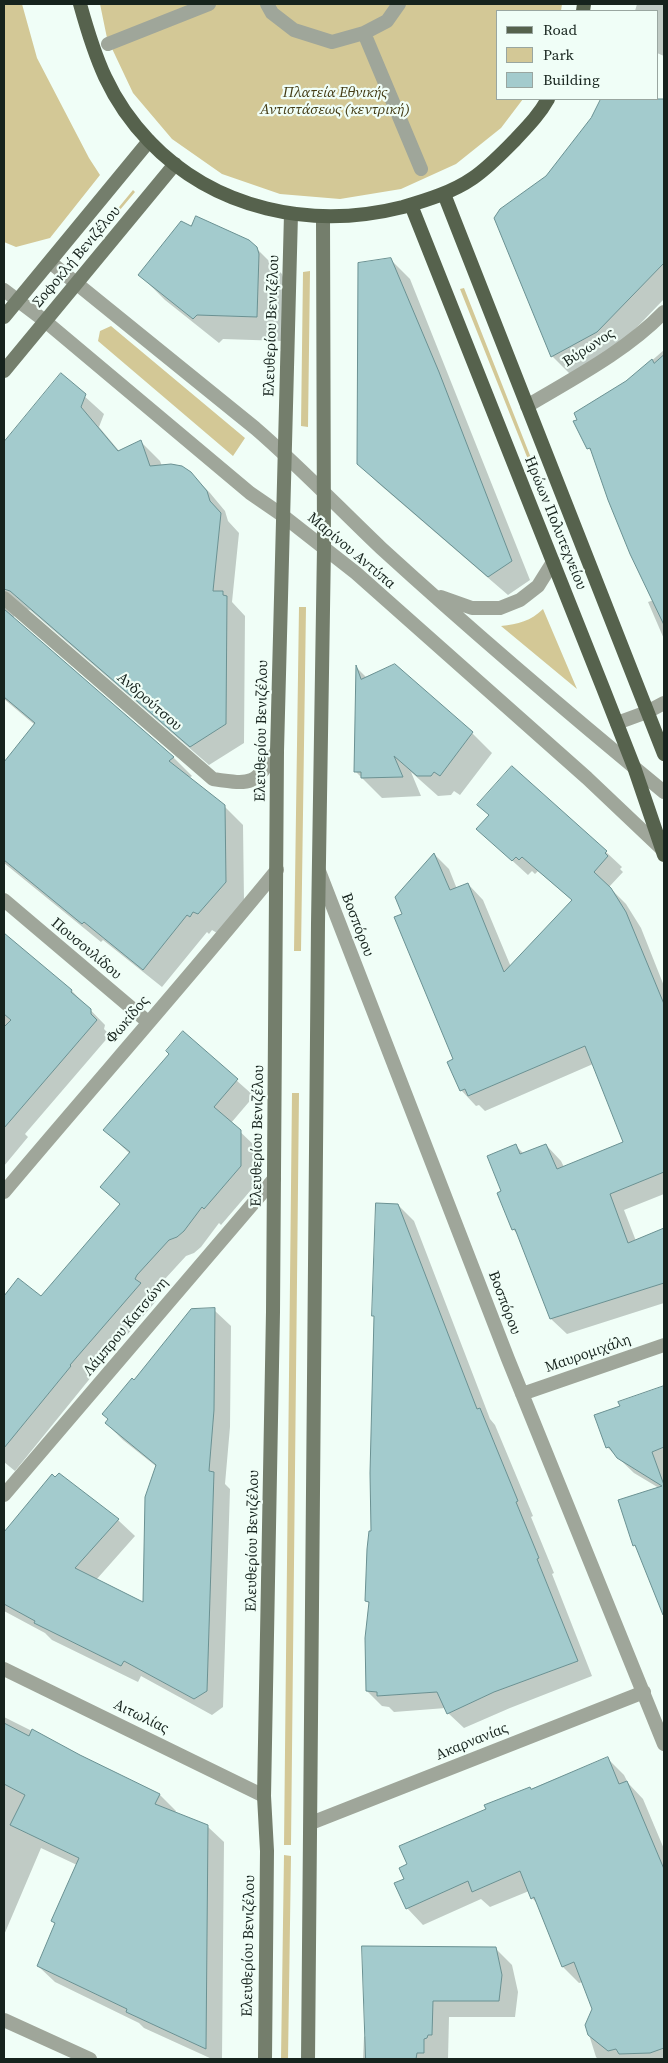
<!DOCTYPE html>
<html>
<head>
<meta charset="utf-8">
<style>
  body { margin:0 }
  #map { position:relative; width:668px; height:2063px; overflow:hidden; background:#f0fef7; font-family:"Source Serif 4",serif }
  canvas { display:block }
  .frame { position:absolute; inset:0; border:5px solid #16231d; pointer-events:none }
  .legend { position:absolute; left:496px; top:10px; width:162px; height:90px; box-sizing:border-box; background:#f0fef7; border:1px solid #99a6a0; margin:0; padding:6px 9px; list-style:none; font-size:15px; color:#16231d }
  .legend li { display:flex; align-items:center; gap:10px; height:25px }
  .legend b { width:25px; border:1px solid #99a6a0 }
</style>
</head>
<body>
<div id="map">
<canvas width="668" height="2063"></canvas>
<div class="frame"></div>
<ul class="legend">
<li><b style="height:6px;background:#56624d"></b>Road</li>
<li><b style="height:14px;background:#d3c896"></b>Park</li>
<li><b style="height:14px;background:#a3cbcd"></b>Building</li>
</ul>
</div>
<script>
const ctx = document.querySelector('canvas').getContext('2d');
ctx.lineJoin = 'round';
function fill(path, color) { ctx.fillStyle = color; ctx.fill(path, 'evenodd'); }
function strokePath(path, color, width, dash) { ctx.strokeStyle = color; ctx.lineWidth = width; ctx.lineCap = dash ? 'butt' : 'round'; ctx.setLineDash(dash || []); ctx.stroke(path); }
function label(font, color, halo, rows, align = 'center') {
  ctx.font = font + ' "Source Serif 4",serif'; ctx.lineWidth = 4.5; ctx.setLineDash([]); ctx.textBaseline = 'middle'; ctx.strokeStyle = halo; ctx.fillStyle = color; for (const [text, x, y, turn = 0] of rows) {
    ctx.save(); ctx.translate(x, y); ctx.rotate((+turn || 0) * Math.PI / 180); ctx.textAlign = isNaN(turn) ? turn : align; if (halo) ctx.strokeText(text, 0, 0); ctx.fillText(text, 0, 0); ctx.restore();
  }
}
fill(new Path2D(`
  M4 4H22L37 58 89 158 100 175 50 238 16 247 4 242Z
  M100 4H562L561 11H497V99H523L501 128 456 164 401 189 340 199 280 194 222 174 172 139 133 93 107 38Z
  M133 190 135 192 98 236 96 235Z
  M310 271 308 427 301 426 303 272Z
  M464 288 544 491 541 492 460 289Z
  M111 326 245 438 233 456 98 341 100 331Z
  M299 607H306L301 951H294Z
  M543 609 577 689 501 626C518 624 531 621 543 609Z
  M292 1093H299L291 1845H284Z
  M284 1855 291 1856 288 2059H281Z`), '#d3c896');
fill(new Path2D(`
  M637 4H664V56L657 53V11H635Z
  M603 99H643L664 110V177L642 245 664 206V299L615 350 570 374 552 356 547 177 592 119Z
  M192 227 249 241 282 274 284 280 282 341 223 339 219 343 165 300 140 275Z
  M391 260 410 279 530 580 508 595 378 483 358 463Z
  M664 350V639L648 602 654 600 594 454 588 448 627 382Z
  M61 375 104 414 99 427 120 452 141 442 160 461 162 466 190 473 210 493 225 511 228 521 239 533 232 602 245 616 244 743 209 765 30 610 20 608 15 611 14 618 174 758 192 776 189 778 224 806 243 825 244 901 217 933 212 930 209 934 207 932 162 987 103 940 101 942 4 863V764L35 725 4 699V444Z
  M395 666 472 733 492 753 460 795 454 791 451 795 438 796 411 772 421 796 382 798 355 771 357 668 367 678Z
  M479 805 606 852 622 867 620 869 623 872 609 887 626 904 641 928 664 986V1194L624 1210 636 1241 664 1229V1303L567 1334 551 1319 518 1235 513 1229 503 1192 516 1146 524 1154 546 1145 561 1161 564 1167 625 1142 593 1064 485 1111 479 1105 476 1106 461 1090 455 1060 403 915 434 854 449 869 457 889 468 884 483 900 511 967 573 901 538 871 535 874 532 871 528 875 494 844 490 816Z
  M4 934 72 991 105 1025 104 1029 110 1035 25 1134 28 1137 4 1166Z
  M183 1033 254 1096 231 1123 257 1148V1183L221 1225 219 1223 201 1247 194 1253 186 1256 153 1292 152 1296 156 1301 127 1335 126 1334 15 1471 4 1462V1298L18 1280 41 1298 121 1205 102 1187 130 1154 105 1130 170 1054Z
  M398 1205 414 1221 490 1419 495 1425 533 1516 531 1517 554 1573 552 1574 592 1676 510 1708 464 1728 448 1713 446 1708 394 1712 389 1707 382 1706 367 1691 370 1604 367 1601Z
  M214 1310 231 1326 230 1427 225 1484 230 1489 223 1707 212 1715 141 1676 138 1682 52 1640 45 1633 4 1611V1533L52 1476 55 1478 59 1474 118 1520 135 1536 96 1580 144 1604 157 1467 123 1440 106 1423 134 1381Z
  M664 1388V1617L638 1549 634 1545 659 1488 634 1473 607 1447 621 1407 620 1403Z
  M4 1717 160 1795 176 1811 175 1813 207 1826 224 1842 222 2059H212L144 2028 139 2023 55 1982 38 1966 56 1924 53 1921 77 1865 41 1848 4 1935Z
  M608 1759 624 1775 628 1783 643 1799 664 1849V2059H598L596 2057 586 2025 594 2009 583 1982 579 1983 563 1967 538 1904 532 1898 529 1891 490 1907 481 1899 423 1925 407 1908 405 1880 531 1790Z
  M495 1948 512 1965 518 1992 515 2017H449L448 2059H363L364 2037Z`), '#0003');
const building = new Path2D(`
  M601 99H664V263L597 332 551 357 494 218 500 209 546 176 591 118Z
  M196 216 249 240 257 247 259 254 257 317 197 315 193 319 138 275 181 221 191 226Z
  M391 258 439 372 512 561 488 577 357 464 358 263Z
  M664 355V625L630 554 608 500 590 448 587 449 573 421 577 420 574 413 626 381 652 359 654 363Z
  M61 373 86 394 81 407 118 451 141 440 150 466 171 464 182 466 191 472 207 491 210 501 221 513 213 591H223V595L227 596 226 724 190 747 10 591 4 589V442Z
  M4 609 174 757 169 761 225 805 226 882 198 914 193 912 190 917 187 915 143 970 84 922 82 924 4 860V762L35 723 4 697Z
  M395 664 473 732 440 776 434 772 431 776H417L394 756 403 777 361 778V772H354L356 665 361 679Z
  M512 766 607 851 605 853 608 856 594 872 611 888 626 912 664 1004V1172L610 1194 628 1243 664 1228V1283L550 1319 515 1229 512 1230 497 1193 501 1191 487 1156 516 1144 520 1154 546 1144 557 1169 623 1142 585 1046 468 1096 465 1089 460 1091 447 1062 453 1059 394 917 402 914 395 897 434 853 450 890 468 883 504 972 572 900 522 857 519 860 516 857 512 861 476 829 489 815 477 805Z
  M4 933 72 990 71 992 91 1009V1014L97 1020 4 1128V1027L11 1020 4 1014Z
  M183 1031 238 1079 214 1107 241 1130V1166L204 1209 202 1207 184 1231 177 1237 169 1240 137 1275 135 1279 141 1283 70 1365 71 1366 4 1448V1296L18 1278 41 1296 120 1204 100 1187 130 1152 103 1130 169 1054 166 1051Z
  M376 1203 398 1204 477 1409 480 1408 518 1501 516 1502 539 1558 537 1559 578 1661 494 1692 447 1714 437 1692 377 1696V1692L366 1691 365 1638 369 1602 365 1601 367 1549 369 1531H371L370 1473 374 1316H372Z
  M215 1308 214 1410 209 1471 214 1472 207 1691 194 1699 124 1661 121 1666 34 1623 35 1621 4 1604V1532L52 1474 55 1477 59 1473 119 1519 75 1568 143 1602 145 1497 156 1465 105 1423 108 1419 102 1414 132 1378 134 1380 191 1309Z
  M664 1386V1447L652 1452 664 1485V1615H663L635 1545 633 1546 618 1500 662 1486 617 1458 609 1447 606 1448 594 1415 620 1406 618 1402Z
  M4 1723 29 1736 32 1729 80 1755 160 1794 155 1804 208 1825 206 2049 126 2012 127 2009 37 1966 55 1923 51 1921 79 1858 10 1825 25 1795 4 1784Z
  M608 1757 619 1784 627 1781 664 1869V2048L650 2053 619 2054 616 2049 608 2051 588 2035 585 2025 592 2009 574 1962 562 1967 534 1897 531 1899 520 1871 472 1892 468 1881 406 1909 394 1883 404 1879 399 1868 407 1864 399 1846 486 1809 484 1805 530 1787 531 1789Z
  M362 1946 496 1947 502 1975 499 2001H433L432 2035H428L427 2038 424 2039V2053H417L416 2059H366Z`);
fill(building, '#a3cbcd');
strokePath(building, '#6a9192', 1);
strokePath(new Path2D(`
  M267 4 272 13 294 30 332 42 364 33 387 21 399 4
  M364 33 421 169
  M108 44 209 4`), '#9fa69a', 14);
strokePath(new Path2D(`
  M527 406C574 378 626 351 664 312
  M4 598 213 779C253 785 254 785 277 751
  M617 723 647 712 664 703
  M319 871 508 1359 664 1744
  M4 900 148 1022
  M4 1192C95 1084 188 979 277 870
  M522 1394 664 1345
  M4 1495 274 1179
  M4 1669 264 1796
  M311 1823 644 1692`), '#9fa69a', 14);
strokePath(new Path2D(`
  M50 262 255 428C299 466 339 508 381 548 473 632 568 713 664 792
  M4 290 45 321 250 493 282 515 356 573 587 778 664 851
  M441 597 472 608H500L520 600 538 586 553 562
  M4 2020 90 2059`), '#9fa69a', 14);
strokePath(new Path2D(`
  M4 317 149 141
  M4 371 175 164
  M265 2059 267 1851 264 1796 273 1312 277 751 291 214
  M308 2059 318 923 324 547 323 218`), '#747e6c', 14);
strokePath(new Path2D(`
  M80 4C95 58 109 99 149 141 215 210 312 230 403 207 427 200 453 192 473 178 489 167 502 153 515 140 528 126 539 115 548 99
  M583 11 584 4
  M444 194 664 754
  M411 205 603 688 634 767 664 855`), '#56624d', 14);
label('italic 15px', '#433b14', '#f0fef7', [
  ["Πλατεία Εθνικής",335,93],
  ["Αντιστάσεως (κεντρική)",335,110]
]);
label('15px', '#16231d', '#f0fef7', [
  ["Σοφοκλή Βενιζέλου",77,257,-50],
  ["Ελευθερίου Βενιζέλου",272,326,-88],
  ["Βύρωνος",589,348,-33],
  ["Ηρώων Πολυτεχνείου",555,523,68],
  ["Μαρίνου Αντύπα",351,551,40],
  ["Ανδρούτσου",149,702,41],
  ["Ελευθερίου Βενιζέλου",262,731,-89],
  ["Βοσπόρου",357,925,69],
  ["Πουσουλίδου",86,949,40],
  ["Φωκίδος",128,1020,-50],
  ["Ελευθερίου Βενιζέλου",258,1136,-89],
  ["Βοσπόρου",504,1303,69],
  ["Λάμπρου Κατσώνη",126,1327,-50],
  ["Μαυρομιχάλη",588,1354,-19],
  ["Ελευθερίου Βενιζέλου",253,1541,-89],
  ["Αιτωλίας",141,1717,26],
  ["Ακαρνανίας",472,1742,-22],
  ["Ελευθερίου Βενιζέλου",249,1946,-89]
]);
</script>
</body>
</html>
